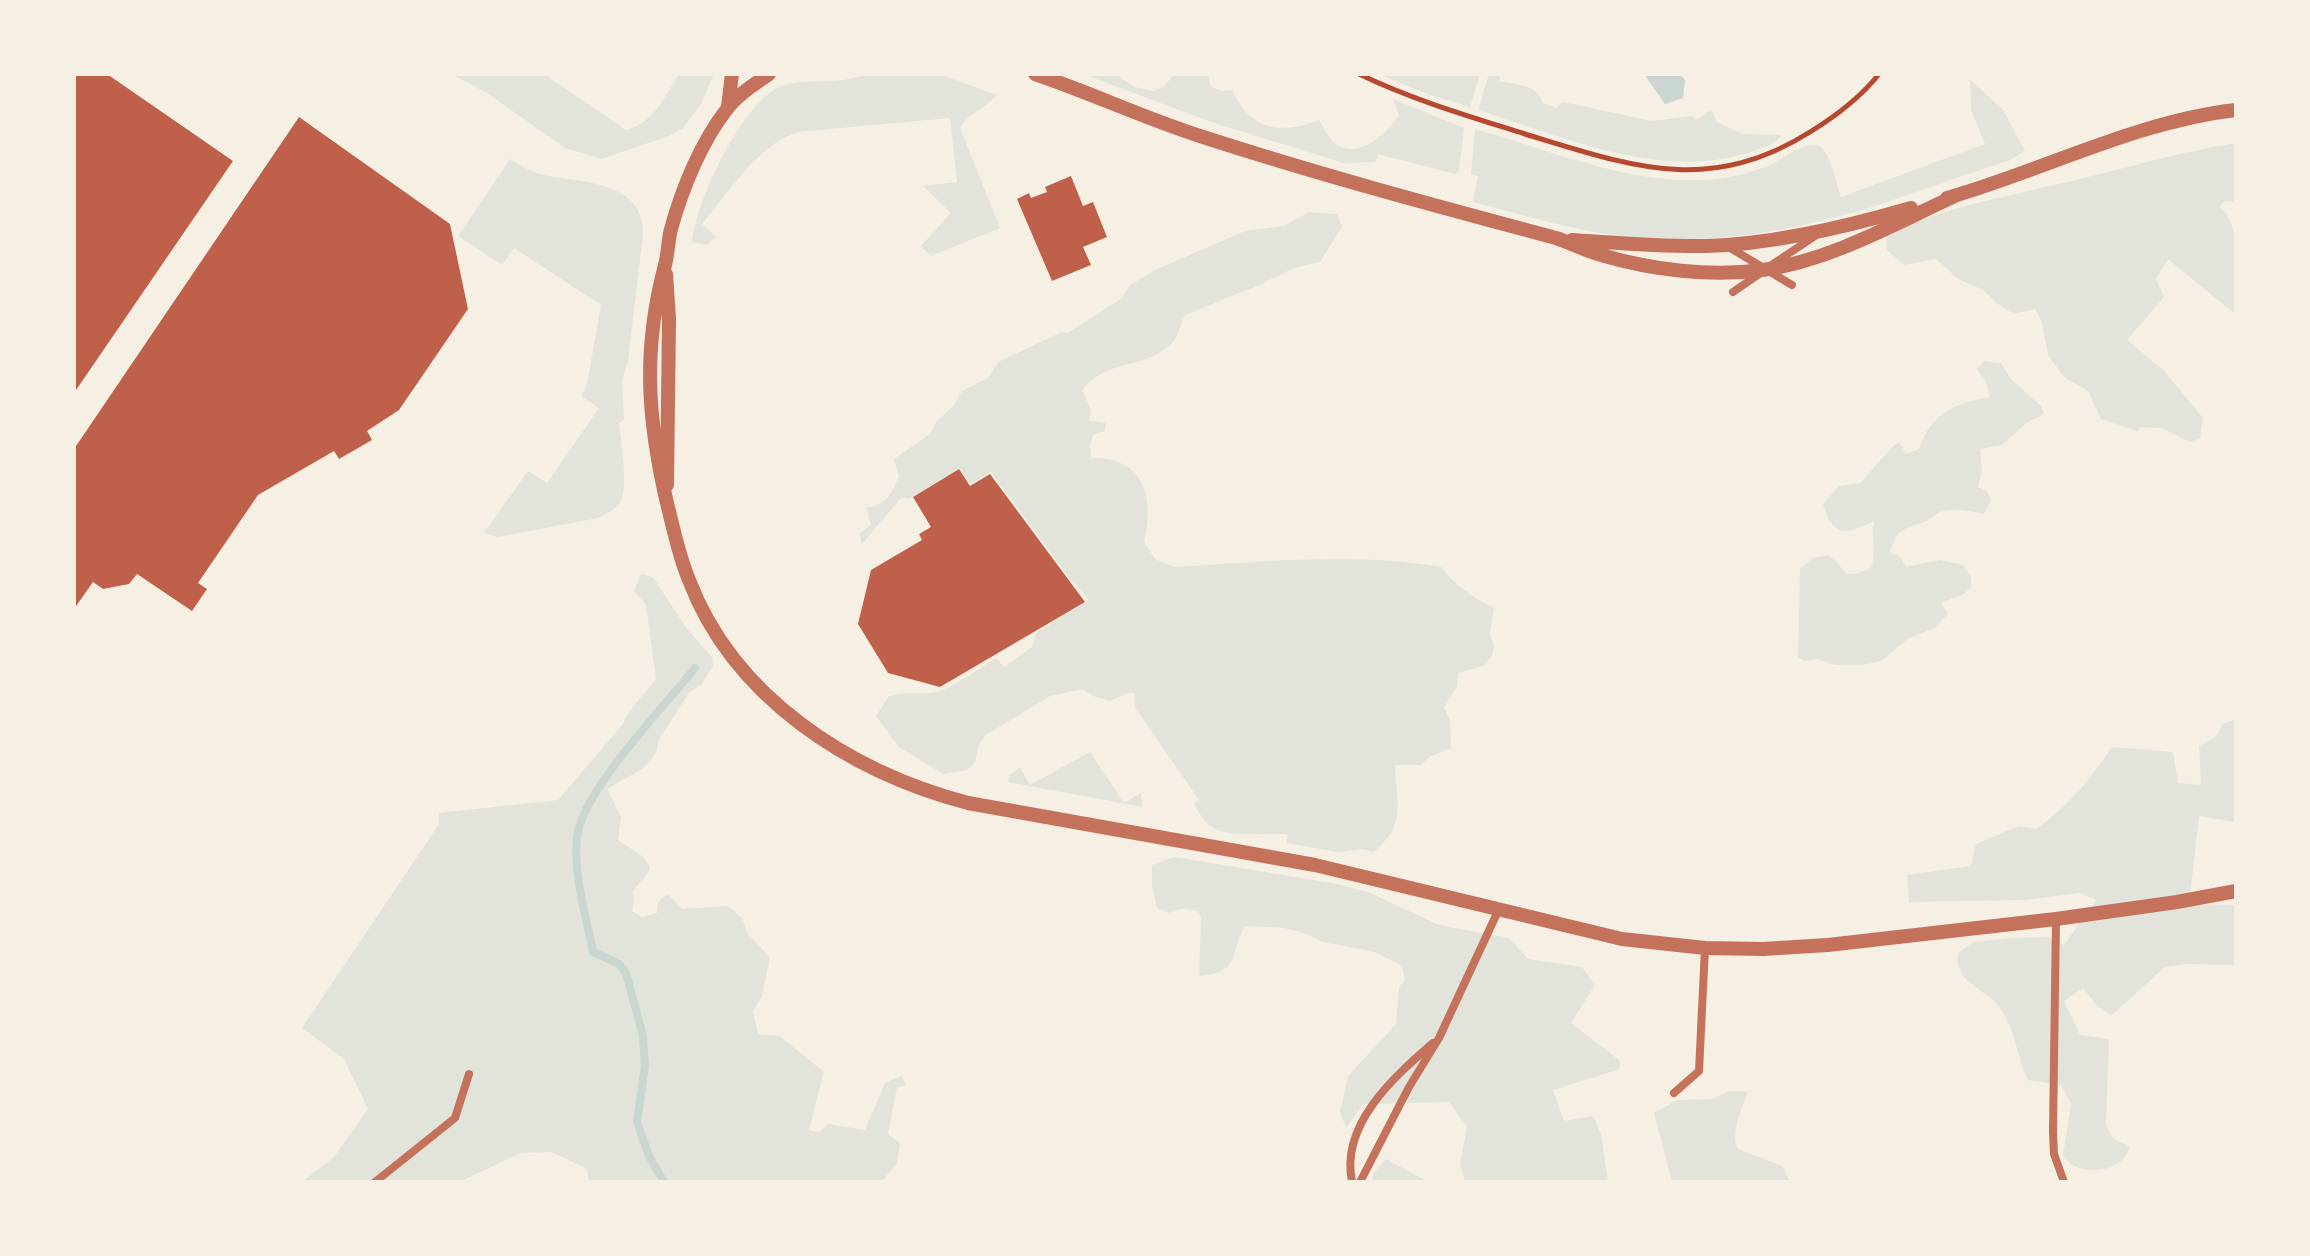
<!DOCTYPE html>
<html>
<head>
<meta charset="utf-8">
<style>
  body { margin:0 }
  #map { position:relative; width:2310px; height:1256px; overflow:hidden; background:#f6efe4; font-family:"Exo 2",sans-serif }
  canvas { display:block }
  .frame { position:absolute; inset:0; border:76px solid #f6efe4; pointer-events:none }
</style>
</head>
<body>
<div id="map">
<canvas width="2310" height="1256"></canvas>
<div class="frame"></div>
</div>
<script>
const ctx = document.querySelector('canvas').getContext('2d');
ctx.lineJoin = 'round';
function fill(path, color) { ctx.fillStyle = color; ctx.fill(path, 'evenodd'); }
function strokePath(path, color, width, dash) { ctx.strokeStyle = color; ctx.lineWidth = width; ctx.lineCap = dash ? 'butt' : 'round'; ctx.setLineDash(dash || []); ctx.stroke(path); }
fill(new Path2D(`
  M451 74H544L626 130C654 123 665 96 679 74H714L701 104 683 128 669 136 601 159 565 148 487 93Z
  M867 74H939L997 95C984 110 972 110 960 128L1000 228 931 256 921 246 951 213 923 186 957 182 950 118 797 132C756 147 729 192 702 224L716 237 707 245 692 242C696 202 742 101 782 86 808 77 837 86 867 74Z
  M1083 74H1115L1135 87 1153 91 1163 87 1175 74H1208L1211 87 1222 91 1232 90C1251 130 1279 135 1319 120 1324 128 1330 142 1339 146 1361 158 1388 132 1399 115L1393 99 1464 128 1459 171 1455 174 1378 154 1375 162 1344 163 1211 122Z
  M1379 74H1480L1470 107 1427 94Z
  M1489 74 1500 76 1499 81C1515 85 1537 83 1543 103L1557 108 1562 102 1568 103 1652 121 1693 116 1696 120 1711 110 1717 122 1743 134 1782 135C1775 145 1762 148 1751 152 1661 181 1564 137 1478 110Z
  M1970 79 2004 111 2025 151 2010 160C1964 174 1919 192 1872 207 1801 229 1726 242 1651 239 1591 236 1531 217 1473 202L1478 176 1471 174 1475 129C1555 151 1639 190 1724 178 1738 176 1752 172 1765 167 1781 161 1798 144 1815 145 1831 146 1836 185 1841 197L1985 144 1971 110Z
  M2236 143V202L2226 201 2219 206C2245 227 2236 284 2236 315L2168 259 2156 279 2164 297 2127 340 2164 371 2203 418 2200 438 2190 442 2162 428 2140 427 2138 431 2101 419 2088 391 2064 377 2048 355 2042 322 2035 309 2014 314 1998 304 1983 290 1958 279 1936 259 1904 265 1887 250 1886 237C1940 208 1991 200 2050 186 2112 172 2173 153 2236 143Z
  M510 159C519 164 529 171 539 174 578 183 644 179 643 234L628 361 622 380 624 420 619 423C621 441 629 488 620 503 615 510 606 514 598 518L498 537 484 533 528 471 547 483 599 408 581 396 587 384 601 305 514 248 502 265 458 236Z
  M1309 212 1337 214 1342 227 1320 262 1294 268 1259 285 1185 315C1180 324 1178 338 1171 344 1144 371 1111 356 1082 390L1091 410 1089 421 1106 423 1105 431 1093 435 1090 445 1091 458C1144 457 1155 497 1144 542L1155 559 1174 567C1263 562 1353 552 1441 567 1456 586 1472 597 1494 608L1490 633 1494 646 1492 656 1483 666 1458 673 1457 687 1444 707 1450 720 1451 748 1431 756 1420 765H1395C1396 805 1408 822 1374 852L1362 849 1338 852 1286 843 1288 835C1268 831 1224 840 1209 825 1203 820 1198 811 1194 804L1199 800 1134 706 1135 694 1128 693 1110 701 1093 696 1083 689 1050 696 986 735 979 744 975 762 967 770 943 774 899 747 876 716 889 696C906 691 924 696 940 691 959 684 979 668 996 658L1004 667 1032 647 1036 633 1089 600 1067 575 991 472 970 484 959 468 909 499 902 497 862 544 859 534 871 525 866 508C887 504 891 495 899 476L894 459 930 434 936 422 954 405 962 391 988 378 998 362 1062 332 1067 333 1121 299 1130 285 1155 270 1245 231 1284 226Z
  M1984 361 2001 363 2011 379 2041 406 2044 414 2026 423 2002 445 1980 449 1982 470 1978 487 1987 491 1991 500 1984 514C1970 511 1954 507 1940 512 1934 515 1930 520 1924 522 1899 531 1900 527 1889 553L1899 555 1906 567 1940 560 1963 565 1971 577V587L1964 594 1941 603 1948 614 1934 628 1909 638 1881 661 1862 665H1835L1818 659 1805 661 1798 658 1800 569 1813 558 1827 555 1836 561 1846 574H1856L1871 568C1877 552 1870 537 1874 521 1846 534 1834 539 1823 504L1839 486 1860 483 1895 444 1900 443 1906 454 1919 449C1931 413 1955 403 1990 397L1986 382 1977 369Z
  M641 574 653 577 687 629 712 657 713 666 702 684 689 693 659 739 656 753 644 768 607 789 621 816 618 840 642 856 650 867 648 873 633 891 634 900 632 911 642 917 657 913C656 902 660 899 668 894L682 909 728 906 742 918 748 934 770 958 762 996 753 1011 758 1034 780 1036 824 1072 809 1130 819 1132 828 1124 865 1130 885 1083 902 1076 906 1086 897 1087 888 1134 900 1143 897 1164 881 1182H589L587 1169 552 1152 521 1153 459 1182H302L334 1157 368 1109 344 1059 302 1028 427 842 439 824V813L558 800 623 724C630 706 645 695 656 679L646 605 634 591Z
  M2236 719V822L2199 816 2189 905H2236V965L2185 964 2165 967 2111 1016 2097 1006 2083 988 2064 1001 2080 1035 2109 1039 2106 1125 2113 1138 2129 1147C2126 1169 2090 1176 2073 1165 2069 1163 2066 1159 2063 1155L2071 1104 2061 1085 2028 1080C2015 1053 2015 1021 1993 1000 1977 986 1954 979 1958 953L1973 942 2012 938 2048 937 2064 945 2096 900 2080 893 2025 900 1909 902 1907 875 1971 866 1976 844 2019 826 2036 829C2068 807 2091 778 2112 747L2173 752 2178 783 2201 785 2199 746 2216 737 2223 724Z
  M1090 752 1124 803 1141 793 1142 807 1008 782 1010 775 1020 767 1030 785Z
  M1175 857 1337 884 1370 893 1439 925 1509 938 1528 959 1582 967 1595 985 1571 1023 1619 1060 1620 1069 1553 1090 1564 1121 1593 1116 1601 1134 1608 1182H1465L1460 1164 1467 1127 1449 1102 1363 1104 1346 1128 1340 1112 1348 1076 1396 1024 1399 987 1405 980 1402 966 1375 952 1323 942 1307 934 1284 928 1245 926C1229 952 1243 972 1199 976L1201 917 1198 911 1181 909 1168 913 1157 908 1152 885V865Z
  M1729 1091 1748 1092C1742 1107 1730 1134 1738 1149L1782 1166 1790 1182H1672L1654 1113 1678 1100 1712 1099Z
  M1386 1159 1423 1179 1427 1182H1371L1374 1173Z`), '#e2e4dc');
fill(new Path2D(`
  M1644 74H1680L1685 80 1683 98 1665 104Z`), '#c9d6d2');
strokePath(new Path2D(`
  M664 1182 649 1156 637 1122 645 1066 643 1036 626 973 619 964 593 952C586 915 573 875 577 837 582 791 664 707 695 668`), '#c9d6d2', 8);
fill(new Path2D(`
  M74 74H107L233 161 74 393Z
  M299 117 450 224 468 309 399 410 367 431 372 440 339 459 334 451 258 495 198 583 207 589 192 611 137 574 129 584 103 589 93 582 74 609V449Z
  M1071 176 1083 206 1093 202 1107 237 1083 247 1091 265 1052 281 1017 199 1029 193 1031 198 1047 192 1045 187Z
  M959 469 970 486 990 474 1085 602 940 687 888 673 858 624 871 570 922 540 919 534 931 527 913 497Z`), '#bf614a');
strokePath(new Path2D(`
  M1359 74C1413 100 1468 116 1525 134 1631 166 1708 196 1810 132 1836 116 1860 98 1879 74`), '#b5482f', 5);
strokePath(new Path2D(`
  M1727 246 1792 285
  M1773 264 1815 236
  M1733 292 1762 272
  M2056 919 2053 1132 2054 1154 2064 1182
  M1674 1093 1699 1071 1705 948
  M375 1182 455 1118 469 1074
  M1352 1182C1340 1124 1394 1077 1433 1043
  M1360 1182 1409 1087 1439 1038 1499 909`), '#c5725c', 8);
strokePath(new Path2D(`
  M769 74C755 84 737 95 727 109 701 142 682 189 671 229 668 241 668 254 665 265 643 348 647 415 666 499 673 526 678 554 689 580 734 698 850 772 968 803L1315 865 1622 939 1705 948 1763 949 1828 945 2056 919 2177 902 2236 891
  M1035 74C1091 93 1144 118 1200 136 1317 174 1436 206 1556 238 1571 243 1586 251 1601 255 1652 270 1710 277 1763 270 1831 260 1894 224 1955 196
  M728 107 732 74
  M1947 198C2042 171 2137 121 2236 110
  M1572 240C1617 243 1662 247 1707 246 1775 244 1846 227 1911 208
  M666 274 669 319 667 485`), '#c5725c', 14);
</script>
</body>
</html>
